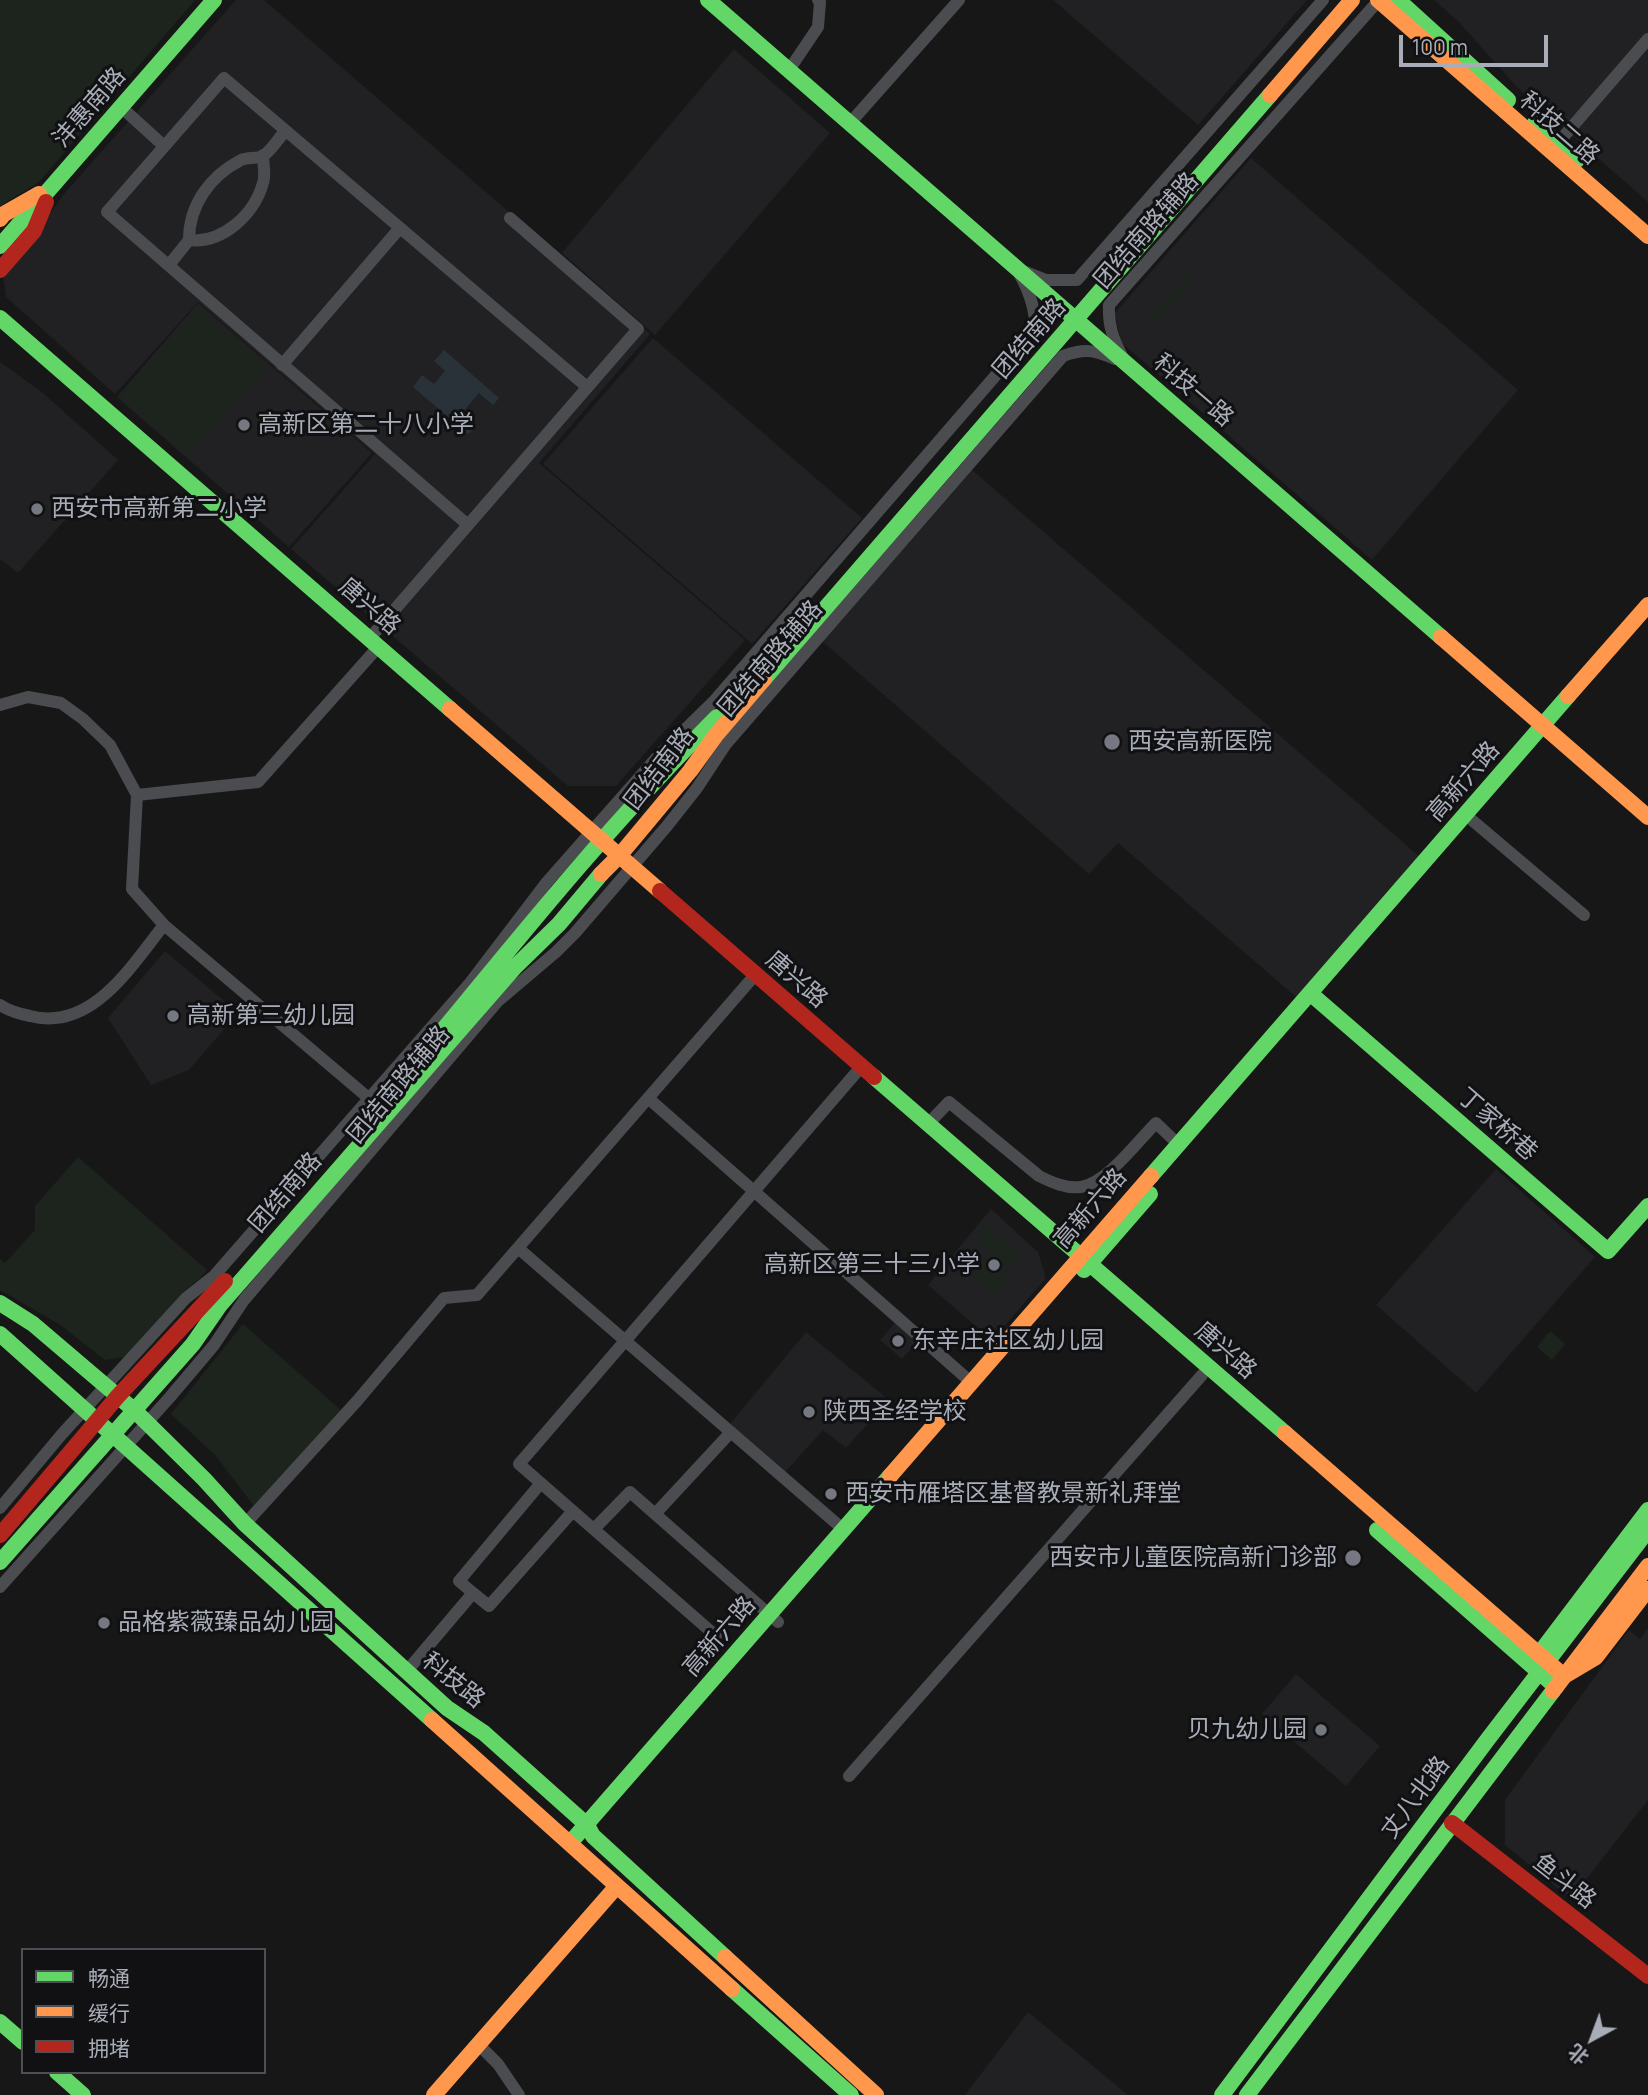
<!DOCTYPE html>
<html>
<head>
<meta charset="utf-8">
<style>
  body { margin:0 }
  #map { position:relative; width:1648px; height:2095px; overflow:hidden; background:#171717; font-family:Manrope,"Noto Sans SC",sans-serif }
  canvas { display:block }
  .legend { position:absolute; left:21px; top:1948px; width:245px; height:126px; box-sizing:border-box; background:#111113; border:2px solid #4d4f55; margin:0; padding:9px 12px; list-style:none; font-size:21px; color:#a8adb8 }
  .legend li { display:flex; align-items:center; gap:14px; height:35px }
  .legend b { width:35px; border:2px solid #4d4f55 }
  .north { position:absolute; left:1557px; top:2004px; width:70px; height:70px; -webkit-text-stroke:5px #111113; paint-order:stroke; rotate:221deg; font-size:19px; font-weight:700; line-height:28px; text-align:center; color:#a8adb8 }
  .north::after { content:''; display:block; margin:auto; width:24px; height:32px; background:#a8adb8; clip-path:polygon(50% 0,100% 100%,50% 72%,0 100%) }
  .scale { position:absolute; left:1399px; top:35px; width:149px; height:32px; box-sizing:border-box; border:4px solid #a8adb8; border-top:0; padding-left:9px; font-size:21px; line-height:24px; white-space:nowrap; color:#a8adb8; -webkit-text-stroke:5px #111113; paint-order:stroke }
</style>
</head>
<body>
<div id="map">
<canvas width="1648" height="2095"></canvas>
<ul class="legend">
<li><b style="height:9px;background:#63d668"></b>畅通</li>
<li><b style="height:9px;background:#ff974d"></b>缓行</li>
<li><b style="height:9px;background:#b3261e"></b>拥堵</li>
</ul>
<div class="north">北</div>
<div class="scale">100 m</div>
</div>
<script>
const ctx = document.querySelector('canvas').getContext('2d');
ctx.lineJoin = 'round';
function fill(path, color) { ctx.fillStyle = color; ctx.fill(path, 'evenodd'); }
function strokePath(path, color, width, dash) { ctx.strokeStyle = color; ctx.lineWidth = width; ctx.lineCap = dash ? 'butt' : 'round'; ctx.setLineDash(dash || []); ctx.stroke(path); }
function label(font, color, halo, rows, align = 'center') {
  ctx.font = font + ' Manrope,"Noto Sans SC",sans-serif'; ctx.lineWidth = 6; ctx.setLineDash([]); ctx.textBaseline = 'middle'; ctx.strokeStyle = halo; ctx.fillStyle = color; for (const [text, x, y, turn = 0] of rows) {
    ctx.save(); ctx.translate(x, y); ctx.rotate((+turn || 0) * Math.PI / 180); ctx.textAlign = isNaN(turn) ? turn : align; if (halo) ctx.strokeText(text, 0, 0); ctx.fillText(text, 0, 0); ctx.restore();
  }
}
fill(new Path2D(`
  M236 0H264L650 334 539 463 745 640 616 786H568L291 549 375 454 198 302 115 394 6 297 3 273 34 237 63 195Z
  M1053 0H1307L1198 125Z
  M1434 0H1648V202L1515 85 1458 21Z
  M734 49 830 133 655 335 562 253Z
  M1251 158 1518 390 1372 560 1122 343 1114 314Z
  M198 303 372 453 289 547 117 397Z
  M653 338 862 518 752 644 543 464Z
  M0 362 43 393 118 460 18 573 0 559Z
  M972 470 1419 856 1296 997 1118 843 1089 874 822 641Z
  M165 951 238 1013 189 1070 151 1085 108 1018Z
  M1496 1169 1595 1257 1476 1393 1376 1305Z
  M991 1209 1038 1252 1046 1278 992 1340 928 1285Z
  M895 1323 917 1342 902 1359 880 1340Z
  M806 1332 889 1400 846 1448 823 1430 785 1472 730 1424Z
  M1648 1628V1800L1571 1899 1505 1845V1800L1629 1630 1640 1639Z
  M1296 1674 1380 1746 1346 1786 1262 1714Z
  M1028 2012 1128 2095H965Z`), '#212123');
fill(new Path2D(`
  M0 0H195L39 182 0 206Z
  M1191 270 1197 275 1156 324 1152 318 1153 314Z
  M198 307 266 366 188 456 120 397Z
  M78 1157 207 1270 200 1278 183 1292 126 1357 105 1360 59 1324 0 1290V1259L5 1263 35 1230V1206Z
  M988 1224 1021 1252 1008 1269 974 1240Z
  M979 1254 1008 1278 994 1295 965 1270Z
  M243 1324 341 1410 254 1506 215 1455 171 1414Z
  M1550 1331 1565 1344 1552 1360 1537 1347Z`), '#1d241e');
fill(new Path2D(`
  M444 350 499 398 493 405 479 393 461 414 475 427 468 434 413 387 422 375 434 384 445 371 434 361Z`), '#2a3239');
strokePath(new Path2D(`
  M789 70 818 27 820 2 818 0
  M121 107 164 146
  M850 123 959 0
  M1558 143 1648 39
  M189 240C222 244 254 215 263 183 266 175 263 164 263 155
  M169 265 189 240C189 205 210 176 241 160 248 157 256 159 263 156 271 151 279 138 285 131
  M1026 272 1046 280H1077L1323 0
  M1122 356C1113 338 1108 326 1109 305L1379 0
  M282 365 399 229
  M468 525 107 212 224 78 587 387
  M370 638 638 329 510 218
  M0 705 28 697 61 703 83 719 110 745 137 795 132 889 164 925 378 1106
  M137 795 258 782 379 646
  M1473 821 1584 915
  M0 1005C9 1011 20 1014 30 1016 92 1032 131 966 164 925
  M648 1098 972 1383
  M928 1124 949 1102 1039 1176C1051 1182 1066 1189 1081 1187 1107 1183 1137 1142 1156 1123L1178 1144
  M518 1248 844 1530
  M0 1508 62 1434 186 1298 214 1276 470 983 547 882 659 755 715 700 1035 330C1036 310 1030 293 1020 275
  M655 1514 731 1432
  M245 1524 357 1401 444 1298 477 1295 755 975
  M594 1529 630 1492 778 1622
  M0 1587 170 1397 214 1345 244 1300 497 1002 556 952 575 933 667 826 697 788 726 744 1063 356C1085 348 1094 350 1115 359
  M473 1593 489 1606 573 1511
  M716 1636 519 1464 861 1067
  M406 1672 473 1593 459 1581 541 1483
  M849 1776 1202 1375
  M478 2044 498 2064 519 2095`), '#4b4c50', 12);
strokePath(new Path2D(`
  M708 0 1441 637
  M1398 0 1508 100
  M1535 123 1577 160
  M0 246 214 0
  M0 318 450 709
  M764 679 1270 95
  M1311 994 1608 1251 1648 1206
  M434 1041C525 930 615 819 717 717
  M874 1077 1285 1433
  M1151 1176 1568 696
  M1084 1270 1150 1194
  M0 1303 33 1324 134 1410 204 1479 245 1524 447 1708 484 1733 587 1825 593 1836 725 1957
  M0 1334 432 1720
  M1377 1530 1556 1687
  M0 1562 193 1344 220 1305 515 967 559 924 601 874
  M1539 1654 1648 1510
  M570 1843 890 1476
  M732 1989 851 2095
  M0 2022 23 2042
  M57 2072 83 2095
  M1222 2095 1488 1739 1648 1530
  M1247 2095 1553 1691`), '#63d668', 16);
strokePath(new Path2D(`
  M1378 0 1648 236
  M1270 95 1352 0
  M0 219 4 214 39 194
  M1441 637 1648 817
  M1568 696 1648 605
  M450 709 660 891
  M601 874 620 855 690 771 716 735 764 679
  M1285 1433 1564 1676 1596 1657 1648 1589
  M890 1476 1151 1176
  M1553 1691 1648 1566
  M432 1720 732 1989
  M725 1957 876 2095
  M434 2095 617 1886`), '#ff974d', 16);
strokePath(new Path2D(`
  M0 270 34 231 46 202
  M660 891 874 1077
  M0 1535 118 1396 225 1281
  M1452 1823 1648 1976`), '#b3261e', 16);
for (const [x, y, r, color] of [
  [244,425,7,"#757880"],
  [37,509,7,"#757880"],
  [1112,742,9,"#757880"],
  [173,1016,7,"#757880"],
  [994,1265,7,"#757880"],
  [898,1341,7,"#757880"],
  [809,1412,7,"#757880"],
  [831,1494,7,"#757880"],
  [1353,1558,9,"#757880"],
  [104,1623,7,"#757880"],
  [1321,1730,7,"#757880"]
]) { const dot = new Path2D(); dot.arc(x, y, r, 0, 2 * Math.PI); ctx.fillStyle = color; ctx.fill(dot); strokePath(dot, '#111113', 2.5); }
label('24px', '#a8adb8', '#111113', [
  ["沣惠南路",90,108,-49],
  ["科技二路",1559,129,41],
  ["团结南路辅路",1147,231,-49],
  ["团结南路",1030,339,-49],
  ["科技一路",1193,391,41],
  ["唐兴路",369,607,41],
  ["团结南路辅路",771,659,-49],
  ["团结南路",660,769,-52],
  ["高新六路",1464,782,-49],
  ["唐兴路",796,980,41],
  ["团结南路辅路",399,1085,-50],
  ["丁家桥巷",1497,1125,41],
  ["团结南路",286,1193,-49],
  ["高新六路",1091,1209,-49],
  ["唐兴路",1225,1351,41],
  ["高新六路",720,1637,-49],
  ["科技路",453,1681,39],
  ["丈八北路",1416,1798,-53],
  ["鱼斗路",1564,1882,38]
]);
label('24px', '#a8adb8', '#111113', [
  ["高新区第二十八小学",258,425],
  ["西安市高新第二小学",51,509],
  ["西安高新医院",1128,742],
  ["高新第三幼儿园",187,1016],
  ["高新区第三十三小学",980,1265,"right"],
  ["东辛庄社区幼儿园",912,1341],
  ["陕西圣经学校",823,1412],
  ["西安市雁塔区基督教景新礼拜堂",845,1494],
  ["西安市儿童医院高新门诊部",1337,1558,"right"],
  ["品格紫薇臻品幼儿园",118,1623],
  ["贝九幼儿园",1307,1730,"right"]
], 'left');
</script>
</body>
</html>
